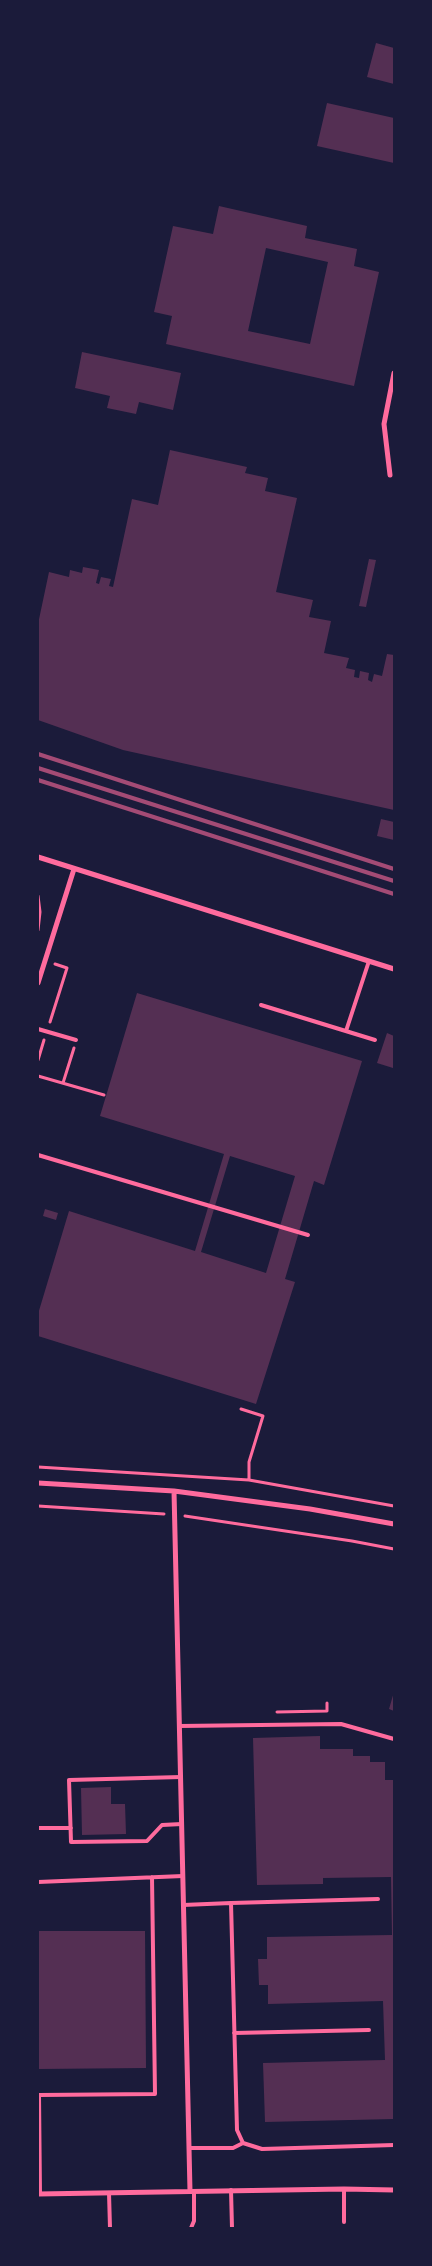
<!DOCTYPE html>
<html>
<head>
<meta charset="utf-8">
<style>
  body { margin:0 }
  #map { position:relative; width:432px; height:2266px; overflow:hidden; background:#1b1b3a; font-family:"DejaVu Sans",sans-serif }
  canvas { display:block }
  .frame { position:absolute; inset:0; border:39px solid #1b1b3a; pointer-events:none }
</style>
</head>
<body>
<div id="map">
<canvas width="432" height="2266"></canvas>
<div class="frame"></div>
</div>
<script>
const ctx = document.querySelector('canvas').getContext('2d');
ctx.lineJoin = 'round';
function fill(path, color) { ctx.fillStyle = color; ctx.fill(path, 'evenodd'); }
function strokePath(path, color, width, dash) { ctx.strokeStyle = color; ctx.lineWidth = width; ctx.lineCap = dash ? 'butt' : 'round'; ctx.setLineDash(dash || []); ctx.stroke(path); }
fill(new Path2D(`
  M376 43 394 48V84L367 77Z
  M327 103 394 118V163L317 146Z
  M219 206 307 226 305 238 357 249 354 266 379 272 354 386 166 344 172 316 154 312 173 226 213 234ZM266 248 328 262 310 344 248 331Z
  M82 352 181 373 173 410 139 402 136 414 107 408 110 396 75 388Z
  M170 450 247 467 245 473 268 478 265 491 297 498 276 592 313 600 309 617 331 621 324 653 349 658 346 668 355 670 354 677 359 678 360 671 369 673 368 680 372 682 374 674 382 676 387 654 394 655V810L123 750 38 720V624L49 572 69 577 70 570 82 573 83 567 99 570 96 583 99 584 101 577 111 579 109 586 113 587 132 499 158 505Z
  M369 559 376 560 366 607 359 606Z
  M381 819 394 822V840L377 836Z
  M137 993 362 1061 324 1185 314 1181 285 1279 295 1282 256 1404 38 1336V1314L69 1211 195 1251 224 1154 100 1116ZM230 1156 295 1176 266 1273 201 1252Z
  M387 1033 394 1036 393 1068 377 1063Z
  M45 1209 58 1213 56 1220 43 1216Z
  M394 1692V1711L389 1709Z
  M320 1736V1749H353V1756H370V1762H385V1780H394V2119L265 2122 263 2063 385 2060 383 2001 268 2004V1985H259L258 1959H267V1937L392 1935 391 1877 323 1878V1884L257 1885 253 1738Z
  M111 1787V1804H125L126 1834 82 1835 81 1788Z
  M38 1931H145L146 2068 38 2069Z`), '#542f53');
strokePath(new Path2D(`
  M38 896 40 912 38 930
  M50 1022 67 968 55 964
  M38 1060 44 1040
  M38 1076 104 1095
  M63 1083 74 1048
  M241 1409 263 1416 249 1462V1480
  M38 1467 249 1480 394 1506
  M38 1506 164 1514
  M185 1516 352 1541 394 1549
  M277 1712 327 1711V1703`), '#ff6b9d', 3);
strokePath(new Path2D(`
  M261 1005 375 1040
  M38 1029 76 1040
  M346 1031 369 961
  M38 1155 308 1235
  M179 1726 341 1724 394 1739
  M181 1777 69 1780 71 1842 147 1841 162 1825 182 1824
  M38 1828H71
  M38 1882 183 1876
  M378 1899 231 1903 237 2130 243 2143 262 2149 394 2145
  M183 1905 231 1903
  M234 2033 369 2030
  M189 2148H233L243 2143
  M344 2189V2222
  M231 2190 232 2228
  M109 2193 110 2228
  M40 2194 39 2095 155 2094 152 1877
  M191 2228 194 2221V2191`), '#ff6b9d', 4);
strokePath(new Path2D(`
  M390 475 384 424 394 373
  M38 857 394 969
  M38 983 74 869
  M38 1483 174 1491 310 1509 394 1524
  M174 1491 190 2191
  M38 2194 344 2189 394 2190`), '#ff6b9d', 5);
strokePath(new Path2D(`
  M38 754 394 869
  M38 768 394 881
  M38 780 394 894`), '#a44b75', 4);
</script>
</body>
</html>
